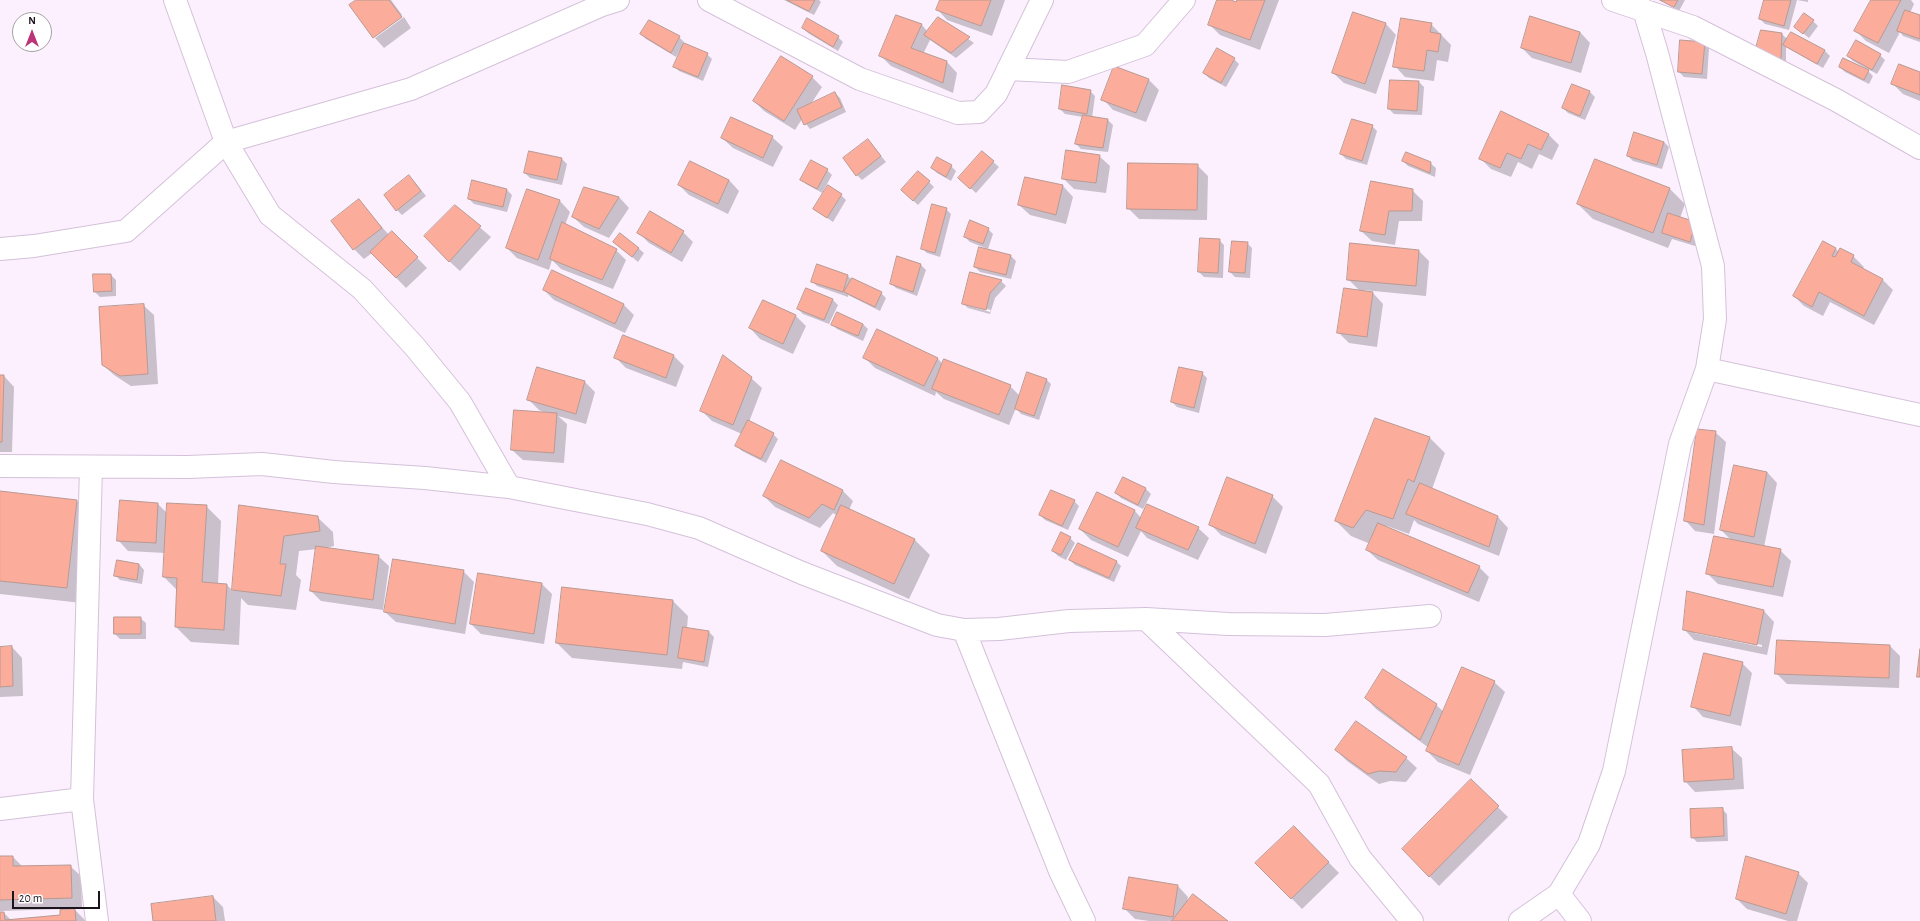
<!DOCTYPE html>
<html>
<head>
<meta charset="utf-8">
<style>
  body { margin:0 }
  #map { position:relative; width:1920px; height:921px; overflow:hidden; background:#fcf0ff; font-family:"Alegreya Sans",sans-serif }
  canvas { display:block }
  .north { position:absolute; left:12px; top:12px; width:40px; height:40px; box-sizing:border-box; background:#fff; border:1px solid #a4a1a5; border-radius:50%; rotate:0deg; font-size:11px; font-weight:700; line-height:16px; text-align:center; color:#1b141d }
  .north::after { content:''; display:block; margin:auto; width:14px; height:18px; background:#bb3577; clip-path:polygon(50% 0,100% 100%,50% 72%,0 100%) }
  .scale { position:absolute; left:12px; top:891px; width:88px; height:18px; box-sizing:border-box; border:2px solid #1b141d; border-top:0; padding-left:5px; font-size:12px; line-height:14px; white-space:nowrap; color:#1b141d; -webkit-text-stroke:3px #fff; paint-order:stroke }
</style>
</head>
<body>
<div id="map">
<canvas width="1920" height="921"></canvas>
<div class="north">N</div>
<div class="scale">20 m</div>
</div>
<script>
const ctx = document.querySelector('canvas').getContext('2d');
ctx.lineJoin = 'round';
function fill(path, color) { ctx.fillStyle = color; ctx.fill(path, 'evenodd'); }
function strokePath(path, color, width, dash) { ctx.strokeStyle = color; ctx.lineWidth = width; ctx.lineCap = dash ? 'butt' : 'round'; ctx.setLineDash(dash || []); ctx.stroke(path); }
fill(new Path2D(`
  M357 0H391L402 15 374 37 350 5Z
  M784 0H819L821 2 814 15Z
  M941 0H1005L992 36 947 20 937 9Z
  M1219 0H1228L1237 3 1238 0H1279L1260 50 1220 35 1209 24Z
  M1661 0H1685L1679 11Z
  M1765 0H1808V2L1797 0 1789 30 1765 24 1760 19Z
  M1872 0H1911L1914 4 1910 13 1920 16V42L1903 36 1900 32 1889 53 1866 41 1856 31Z
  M1354 13 1386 24 1396 35 1376 94 1344 83 1333 73Z
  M897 16 922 25 928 32 939 18 974 43 956 58 930 40 923 54 947 62 957 73 953 93 891 66 881 56Z
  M404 17 411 28 384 48 375 38Z
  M1530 17 1580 32 1590 43 1581 73 1532 58 1522 48Z
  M1813 21 1818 26 1809 38 1795 27Z
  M1431 24 1451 45 1448 62 1437 60 1434 81 1405 77 1395 66Z
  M803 28 838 37 843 42 838 51 808 33Z
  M1781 33 1788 40 1792 33 1825 51 1830 56 1823 68 1786 47V64L1762 53Z
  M641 34 679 37 684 42 683 44 707 54 712 59 703 81 679 71 674 66 681 50H680L676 57 646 39Z
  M1704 43 1709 48 1707 79 1684 77 1679 72Z
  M1880 55 1885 60 1877 74 1853 61 1848 56Z
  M1234 59 1239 64 1226 87 1209 78 1204 73Z
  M1840 67 1868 71 1873 76 1869 84 1845 72Z
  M1920 73V101L1903 94 1893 84Z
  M812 77 822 87 811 104 835 93 840 98 846 112 810 129 802 119 795 130 764 111 754 101Z
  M1149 80 1159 90 1146 122 1113 110 1103 99Z
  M1419 82 1424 87 1422 115 1394 114 1389 109Z
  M1090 91 1095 96 1092 118 1108 120 1113 125 1108 152 1081 149 1076 144 1083 117 1065 114 1060 109Z
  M1590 92 1595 97 1585 120 1568 113 1563 108Z
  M1372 126 1377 131 1367 165 1346 159 1341 154Z
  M1549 135 1559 145 1552 160 1539 154 1532 169 1518 162 1511 177 1491 169 1480 158Z
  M772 137 783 147 773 167 733 148 722 138Z
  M868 140 886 162 862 180 857 175Z
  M1664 142 1669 147 1662 169 1633 161 1628 156Z
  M982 152 999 167 976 193 965 183Z
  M1099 156 1110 166 1106 193 1074 189 1064 179Z
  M562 159 567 164 562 185 530 178 525 173Z
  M1596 160 1670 189 1685 204 1680 218 1701 228 1695 246 1672 239 1668 248 1593 219 1578 204Z
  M1403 161 1430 163 1436 168 1435 177 1408 166Z
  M690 162 729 180 739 191 728 214 689 195 679 185Z
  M1197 165 1208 176 1207 220 1139 219 1128 208Z
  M951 166 956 171 951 181 937 173 932 168Z
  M827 170 832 175 822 193 841 195 846 200 833 222 814 209 824 194 806 184 801 179Z
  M1026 178 1063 186 1073 197 1066 224 1030 215 1019 205Z
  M414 181 426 196 402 215 397 210Z
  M473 181 507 190 512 195 507 212 474 204 469 199Z
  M929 182 934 187 918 205 907 195Z
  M585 188 619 197 629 208 609 238 584 227 573 217Z
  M1412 190 1423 201 1422 221H1399L1395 245 1372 241 1361 231Z
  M359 201 389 235 392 232 427 268 406 288 372 253 364 259 354 249Z
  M560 201 570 212 565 225 616 250 626 260 613 289 561 269 552 260 549 270 517 258 507 248Z
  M455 206 491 237 460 271 449 261Z
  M946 209 951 214 940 257 927 253 922 248Z
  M988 229 993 234 988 249 970 242 965 237Z
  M638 232H683L693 242 682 262 649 243Z
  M621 234 644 253 638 262 614 242Z
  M1219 240 1224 245 1223 278 1204 277 1199 272Z
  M1247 243 1252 248 1250 278 1235 277 1230 272Z
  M980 248 1011 256 1016 261 1011 279 980 272 975 267Z
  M1835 248 1839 252 1853 256 1864 267 1862 269 1883 280 1893 290 1874 325 1830 302 1823 316 1804 306 1794 296Z
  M1419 251 1429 261 1426 296 1363 290V292L1373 293 1383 304 1377 347 1349 343 1339 333 1360 291 1348 279Z
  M921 265 926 270 917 296 896 288 891 283Z
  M971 273 1001 281 1006 286 995 298 990 314 968 308 963 303ZM968 304 991 310 990 312 968 306Z
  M111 275 116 280V296L100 297 95 292Z
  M848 276 852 280 881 293 886 298 880 311 848 295V297L817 286 812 281Z
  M544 290 623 304 634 315 625 333 554 300Z
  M833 300 838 305 829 324 803 314 798 309Z
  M763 301 796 316 806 326 793 354 760 339 750 328Z
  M143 305 154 315 158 384 131 386 114 375 103 365Z
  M832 324H863L868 329 863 341 837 329Z
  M623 337 674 356 684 366 676 387 626 368 615 357Z
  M865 358H937L943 364 1010 386 1020 396 1046 379 1051 384 1039 420 1021 414 1016 408 1009 425 944 399 936 392 935 396 875 368Z
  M538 369 585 382 595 392 586 424 558 416 567 424 564 463 523 460 512 450 546 413 539 410 529 400Z
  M1202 373 1207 378 1199 413 1177 407 1172 402Z
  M0 376H4L14 387 12 452H0Z
  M751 378 762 388 749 422 773 434 778 439 766 463 742 451 737 446 742 434 712 421 701 410Z
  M1376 419 1430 438 1445 453 1432 489 1498 517 1508 528 1499 556 1418 524 1414 520 1409 534 1387 526 1386 528 1479 567 1489 577 1479 602 1378 560 1367 550 1372 538 1368 543 1351 536 1336 521Z
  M1715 432 1726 442 1714 534 1695 531 1685 520Z
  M782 461 843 491 853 501 849 510 915 540 930 555 909 599 837 566 822 551 838 516 833 513 820 528 775 507 764 496Z
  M1767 472 1777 483 1764 547 1780 550 1791 561 1783 597 1718 584 1708 574 1732 541 1721 530Z
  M1123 478 1146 489 1151 494 1143 509 1121 498 1116 493Z
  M0 492 77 501 92 516 82 603 0 594Z
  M1097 494 1135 511 1141 518 1198 528 1209 538 1198 560 1147 538 1141 531 1128 557 1091 540 1080 529Z
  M1272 496 1283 507 1266 554 1221 535 1210 524Z
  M121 501 158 504 167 513 206 506 221 521 218 584H226L233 591 240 506 317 517 333 532 334 546 325 548 378 556 389 566 383 610 321 601 311 591 317 549 299 551 296 575 301 580 296 610 248 605 241 598 239 645 191 642 176 627 178 591 164 577 165 553 128 551 118 540Z
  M1074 501 1079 506 1068 530 1045 520 1040 515Z
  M1070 538 1075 543 1066 560 1058 556 1053 551Z
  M1070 560 1116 561 1121 566 1114 582 1075 565Z
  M117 561 139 564 144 570 142 584 120 580 115 575Z
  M463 571 474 582 465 634 396 622 385 612Z
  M542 584 552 594 544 644 481 634 471 624Z
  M563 588 673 601 688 616 687 628 709 632 714 637 708 667 683 662 682 669 572 658 557 643Z
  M1688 593 1764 611 1774 622 1767 655 1694 640 1684 629ZM1694 631 1762 645V647L1694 633Z
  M140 618 146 623V639H120L115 634Z
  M1890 646 1900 656 1899 688 1787 684 1776 673Z
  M12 647 22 658 23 696 0 697V648Z
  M1742 663 1752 673 1741 726 1703 717 1693 706Z
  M1494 682 1505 692 1470 775 1438 762 1427 751 1429 748 1376 709 1366 698 1436 705 1444 712Z
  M1731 748 1742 758 1744 789 1695 792 1685 781Z
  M1336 750 1406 758 1417 768 1406 782 1390 781 1379 784 1347 761Z
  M1471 781 1508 817 1439 886 1403 849Z
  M1722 809 1727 814 1728 841 1697 842 1692 837Z
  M1294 827 1339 873 1302 909 1257 863Z
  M0 857H13L23 867 70 866 81 876 82 908 74 909 86 921H0V913H4L12 921 61 916 66 911V909L0 911Z
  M1798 873 1808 883 1797 921H1788L1747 909 1737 899Z
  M1129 878 1178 886 1188 897 1187 903 1226 921H1149L1135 919 1124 908Z
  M213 897 223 907 225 921H154Z`), '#0003');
const building = new Path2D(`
  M356 0H389L402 17 373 38 349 5Z
  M787 0H815L809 11Z
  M940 0H991L981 26 936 10Z
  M1217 0H1231L1236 2 1237 0H1265L1250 40 1208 25Z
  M1660 0H1678L1674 7Z
  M1764 0H1791L1784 26 1759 19Z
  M1871 0H1901L1878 43 1854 31Z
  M1905 10 1920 15V39L1897 31Z
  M1353 12 1386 23 1365 84 1332 73Z
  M1804 13 1814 20 1803 34 1794 27Z
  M896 15 922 24 911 48 947 61 943 83 879 56Z
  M1530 16 1580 32 1571 63 1521 48Z
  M938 17 970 37 951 53 924 35Z
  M807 18 839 36 833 47 802 28Z
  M1401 18 1432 23 1430 32 1441 34 1438 52 1427 50 1424 71 1393 67Z
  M649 20 680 36 671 53 640 34Z
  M1761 30 1782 33 1781 60 1756 48Z
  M1791 32 1825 50 1817 64 1783 45Z
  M1680 40 1705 42 1702 74 1678 72Z
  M1856 40 1881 54 1872 70 1847 56Z
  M684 43 708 53 698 77 673 67Z
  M1217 48 1235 58 1221 83 1203 73Z
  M781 56 813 76 784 121 753 101Z
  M1843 58 1869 70 1864 80 1839 67Z
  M1899 64 1920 72V95L1891 84Z
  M1114 66 1149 79 1136 113 1101 100Z
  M1390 80 1419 81 1417 111 1388 109Z
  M1572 84 1590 91 1580 116 1562 108Z
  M1062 85 1091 90 1087 114 1059 109Z
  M835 92 842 107 804 125 797 110Z
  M1501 111 1549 134 1541 150 1528 144 1521 159 1507 153 1500 168 1479 159Z
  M1083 115 1108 119 1103 148 1075 144Z
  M731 117 773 136 763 158 721 138Z
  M1352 119 1373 125 1362 161 1340 154Z
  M1634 132 1664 142 1657 165 1627 156Z
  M868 139 881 156 856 176 843 158Z
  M1066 150 1100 155 1096 183 1062 179Z
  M529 151 562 158 557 180 524 173Z
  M982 151 994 161 970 189 958 178Z
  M1406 152 1431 162 1430 173 1402 161Z
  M937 157 952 165 946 177 931 168Z
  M1595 159 1670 188 1653 233 1577 204Z
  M811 160 828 169 817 189 800 180Z
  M690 161 729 180 718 204 678 185Z
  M1128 163 1198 164 1197 210 1127 209Z
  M918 171 930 181 913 201 901 190Z
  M409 175 421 191 396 211 384 195Z
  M1025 177 1063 185 1056 215 1018 205Z
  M472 180 507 189 503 207 468 199Z
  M1371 181 1413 189 1412 211H1389L1385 235 1360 231Z
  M828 185 842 194 827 218 813 209Z
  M584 187 619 197 599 229 572 217Z
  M527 189 560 200 538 260 506 248Z
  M359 199 382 228 353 250 331 221Z
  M932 204 947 208 935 253 921 249Z
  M455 205 481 226 449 262 424 236Z
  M650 211 684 231 671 253 637 233Z
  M1668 213 1696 222 1690 242 1662 233Z
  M970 220 989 228 983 244 964 237Z
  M562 222 617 249 602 280 550 259Z
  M392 231 418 257 396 278 370 252Z
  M620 233 639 248 632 257 613 242Z
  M1200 238 1220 239 1218 273 1198 272Z
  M1232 241 1248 242 1245 273 1229 272Z
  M1823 241 1836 248 1832 256 1835 257 1840 248 1854 255 1851 262 1883 279 1864 316 1819 292 1812 307 1793 296Z
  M1350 243 1419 250 1416 286 1347 280Z
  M979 247 1011 255 1006 275 974 267Z
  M897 256 921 264 913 292 890 284Z
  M817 264 848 275 843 292 811 282Z
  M552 270 624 304 615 324 543 290Z
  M970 272 1002 280 990 293 986 310 962 304Z
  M93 274H111L112 291 94 292Z
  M852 278 882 292 875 307 844 292Z
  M806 288 833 299 824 320 797 309Z
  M1344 288 1373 292 1367 337 1337 333Z
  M763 300 796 315 783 344 749 328Z
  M144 304 148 374 120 376 102 365 99 307Z
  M837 312 863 324 858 336 831 325Z
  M877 329 938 358 924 386 863 358Z
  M623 335 674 355 666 378 614 358Z
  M723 355 752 377 733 425 700 411Z
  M944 359 1011 385 999 415 932 389Z
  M537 367 585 381 576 414 527 400Z
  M1179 367 1203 372 1194 408 1171 402Z
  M1027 372 1047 379 1034 416 1015 409Z
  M0 375H4L2 442H0Z
  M514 410 557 413 554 453 511 450Z
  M1375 418 1430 437 1414 482 1408 479 1393 519 1366 510 1353 528 1335 521Z
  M748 420 774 433 761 459 735 446Z
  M1697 429 1716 431 1704 525 1684 521Z
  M781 460 843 490 834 510 822 504 809 518 763 496Z
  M1734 465 1767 472 1754 537 1720 530Z
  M1123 477 1146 488 1138 505 1115 493Z
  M1227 477 1273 495 1255 544 1209 525Z
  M1420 483 1498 516 1489 547 1406 514Z
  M1051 490 1075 500 1062 526 1039 515Z
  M0 491 77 500 67 588 0 581Z
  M1097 492 1135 510 1118 547 1079 529Z
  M120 500 158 503 156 543 117 541Z
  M167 503 207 505 202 582 227 584 224 630 175 627 177 578 163 577Z
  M1147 504 1199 527 1188 550 1136 528Z
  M239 505 318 516 320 531 284 536 280 564H286L281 596 232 590Z
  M841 505 915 539 894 584 821 551Z
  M1378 523 1480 566 1468 593 1366 550Z
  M1061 532 1071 537 1061 555 1052 551Z
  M1714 536 1781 549 1773 587 1706 574Z
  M1078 543 1117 561 1109 578 1069 560Z
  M316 546 379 555 373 600 310 591Z
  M393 559 464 570 455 624 384 612Z
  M117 560 139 564 137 580 114 576Z
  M478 573 542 583 534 634 470 624Z
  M562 587 673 600 667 655 556 643Z
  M1687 591 1764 610 1757 645 1683 630Z
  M114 617H141V634H114Z
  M683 627 709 631 704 662 678 658Z
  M1777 640 1890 645 1889 678 1775 674Z
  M12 646 13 686 0 687V647Z
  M1920 649V677H1917Z
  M1704 653 1743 662 1730 716 1691 707Z
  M1462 667 1495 681 1459 765 1426 751Z
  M1383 669 1437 704 1420 740 1365 698Z
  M1356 721 1407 757 1396 772 1379 771 1368 774 1335 750Z
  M1732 747 1734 779 1684 782 1682 750Z
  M1471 779 1499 806 1429 877 1402 849Z
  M1723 808 1724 836 1691 838 1690 809Z
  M1294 826 1329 862 1291 899 1255 863Z
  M0 856H13V866L71 865 72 898 0 900Z
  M1746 856 1799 872 1786 914 1736 899Z
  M1129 877 1178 885 1173 917 1123 909Z
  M1193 894 1228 921H1172Z
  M213 896 216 921H153L151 904Z
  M75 909 76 921H0V912H4L5 920 60 915V910Z`);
fill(building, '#fbac9a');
strokePath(building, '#b99992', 1);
const street = new Path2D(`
  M175 0 226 142 270 215 362 289 415 347 460 402 509 487
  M709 0 860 79 958 113 979 112 996 94 1042 0
  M1613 0 1693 27 1836 100 1920 148
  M1008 69 1068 72 1145 45 1184 0
  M0 249 34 246 126 231 226 142 411 89 602 5 618 0
  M1707 369 1920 415
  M0 466 188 467 262 464 334 472 425 478 509 487 647 514 699 528 802 573 937 625 964 630 999 629 1069 621 1146 619 1228 624 1325 625 1430 616
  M91 467 82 799 97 921
  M1146 619 1319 784 1360 858 1412 921
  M964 630 1060 871 1084 921
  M0 809 82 799
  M1559 894 1580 921
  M1520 921 1559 894 1589 844 1614 771 1680 444 1707 369 1715 319 1713 266 1657 53 1644 10`);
strokePath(street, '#d4c1d9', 24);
strokePath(street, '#fff', 22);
</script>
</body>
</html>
